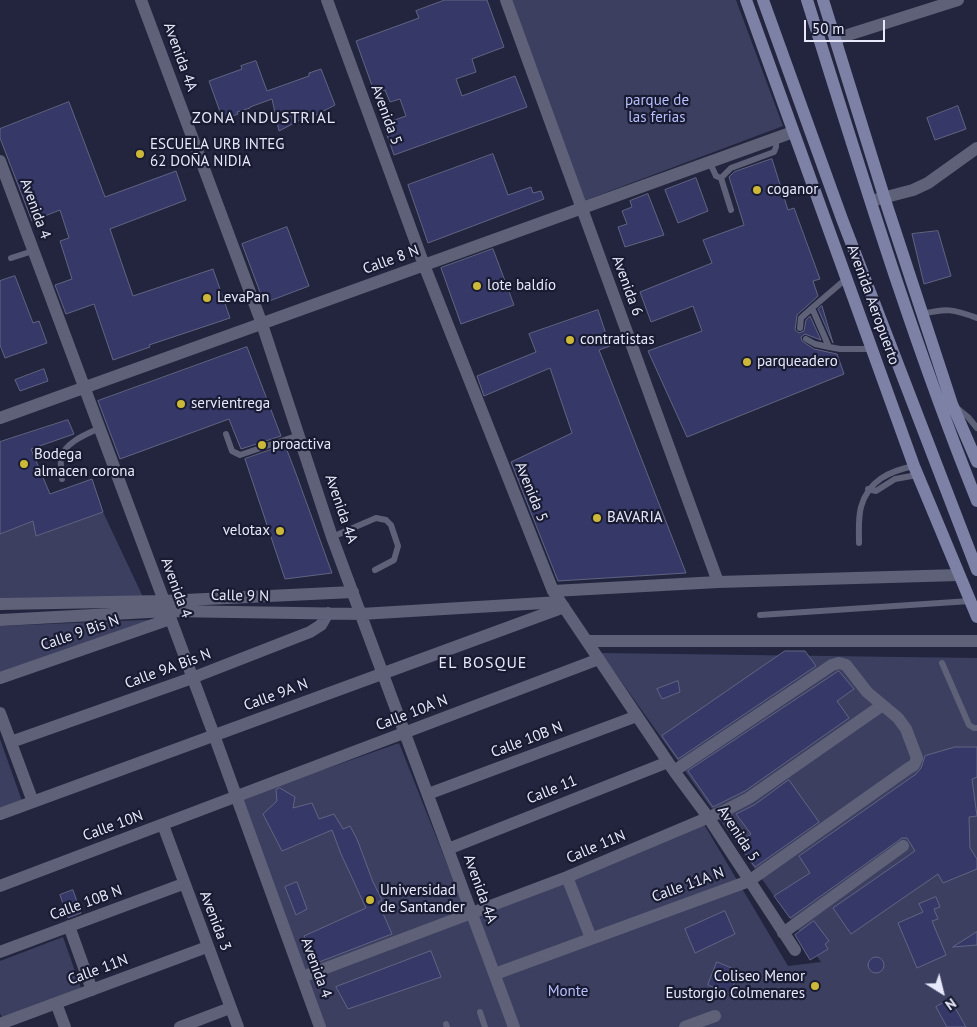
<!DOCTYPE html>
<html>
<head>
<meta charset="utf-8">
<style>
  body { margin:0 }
  #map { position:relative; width:977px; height:1027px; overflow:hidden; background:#22253d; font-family:"PT Sans",sans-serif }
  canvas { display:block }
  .north { position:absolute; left:917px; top:967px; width:50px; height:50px; -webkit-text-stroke:4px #191b32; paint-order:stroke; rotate:144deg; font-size:14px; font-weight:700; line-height:20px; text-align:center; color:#e7e9fa }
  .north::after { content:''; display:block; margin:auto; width:18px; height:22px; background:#e7e9fa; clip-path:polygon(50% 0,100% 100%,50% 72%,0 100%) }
  .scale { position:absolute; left:804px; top:20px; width:81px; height:22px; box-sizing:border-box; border:2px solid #e7e9fa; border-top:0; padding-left:6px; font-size:15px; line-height:18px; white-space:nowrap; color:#e7e9fa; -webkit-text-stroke:4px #191b32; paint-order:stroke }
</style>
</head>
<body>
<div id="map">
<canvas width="977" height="1027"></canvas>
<div class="north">N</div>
<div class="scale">50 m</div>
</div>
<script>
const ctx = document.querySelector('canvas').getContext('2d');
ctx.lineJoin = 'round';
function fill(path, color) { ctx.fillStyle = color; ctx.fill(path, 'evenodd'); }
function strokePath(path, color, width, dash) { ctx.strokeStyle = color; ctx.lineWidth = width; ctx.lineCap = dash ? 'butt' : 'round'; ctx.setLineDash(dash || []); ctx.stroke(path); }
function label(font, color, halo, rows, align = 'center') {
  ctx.font = font + ' "PT Sans",sans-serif'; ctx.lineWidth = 4.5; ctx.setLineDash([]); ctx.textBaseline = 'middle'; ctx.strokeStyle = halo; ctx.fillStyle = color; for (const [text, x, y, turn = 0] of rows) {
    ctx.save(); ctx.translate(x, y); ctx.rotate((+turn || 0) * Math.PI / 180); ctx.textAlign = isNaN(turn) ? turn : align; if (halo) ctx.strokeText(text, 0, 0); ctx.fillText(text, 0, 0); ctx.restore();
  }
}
fill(new Path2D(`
  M503 0H736L783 126 578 203Z
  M103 512 143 597 0 598V534L33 521 37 536Z
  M167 619 0 681V626Z
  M601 653 977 658V1027H319L235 801 399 743 466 912 702 821 788 966 821 962Z
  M0 739 22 801 0 810Z
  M63 937 81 988 2 1018 0 1013V961Z`), '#3c3f60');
const building = new Path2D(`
  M445 0H487L504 47 472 59 476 72 456 79 462 96 515 76 527 107 394 155 383 124 406 116 400 99 390 102 385 90 375 94 356 41 419 18 416 11Z
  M256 61 267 91 309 76V73L321 69 335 105 301 123 300 120 279 131 272 99 250 107V108L237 112 238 114 223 120 209 81 242 69 241 66Z
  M69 102 105 197 176 171 186 200 110 229 133 296 213 269 230 318 149 345 150 347 113 360 94 304 66 314 55 285 72 279 60 241 69 238 60 210 32 221 0 138V129Z
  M958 106 966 129 935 140 927 118Z
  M493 154 508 195 531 187 533 193 541 191 544 199 428 243 408 185Z
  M772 159 788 210 794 208 820 279 813 281 818 296 797 315 795 330 799 333 804 331 806 320 810 316 821 340 805 334 801 337 802 341 814 349 837 354 844 374 687 437 648 351 702 331 693 306 651 322 640 292 712 263 703 240 744 225 729 177 734 172Z
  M696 178 708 211 678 223 665 190Z
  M648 194 664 235 625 247 618 227 627 224 622 211 632 207 630 201Z
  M287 227 309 286 264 303 242 244Z
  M938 231 951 276 924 284 912 234Z
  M493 249 514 305 461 324 441 268Z
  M15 276 33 323 39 321 47 343 5 358 0 345V281Z
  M822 306 833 343 818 309Z
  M598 310 610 346 599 350 686 573 558 581 511 462 572 433 550 368 484 396 477 376 536 352 529 334Z
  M247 347 281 436 241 449 229 419 120 459 98 401Z
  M44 369 48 381 20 391 15 380Z
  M68 420 74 434 31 449 50 494 92 479 103 512 36 536 33 521 0 534V442Z
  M285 445 295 471 332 573 285 579 245 459Z
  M785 651H805L816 666 678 759 662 736Z
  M839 671 854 689 837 701 849 718 745 791 713 807 688 771Z
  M678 681 680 692 662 699 657 689Z
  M955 747H977V777L972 779 977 816 969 817 970 848 977 859V869L943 883 938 874 851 934 833 908 915 851 907 838H902L790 918 774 896 810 873 799 856 916 774 921 768 925 756Z
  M789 780 819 822 755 867 738 843 751 834 736 814 754 805Z
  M280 788 295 797 293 808 312 803 319 819 334 814 343 829 350 826 357 839 373 882 382 900 378 902 392 934 319 962 312 947 310 948 304 936 366 908 341 854 332 830 282 851 263 814 277 801 276 790Z
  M297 882 307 909 296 915 285 887Z
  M73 890 81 913 68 918 60 895Z
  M936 897 940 907 934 909 938 919 932 921 946 955 917 968 898 923 923 912 919 904Z
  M725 911 735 934 695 953 685 929Z
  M814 921 829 941 825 944 828 949 810 960 795 935Z
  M977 932V945L953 947Z
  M431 951 441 977 348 1009 336 987Z
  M868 965a8 8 0 1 1 16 0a8 8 0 1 1-16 0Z
  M717 962 739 971 730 994 708 985Z
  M950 999 966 1027H947L936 1007Z`);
fill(building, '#363968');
strokePath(building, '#616481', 1);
strokePath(new Path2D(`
  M710 163 716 176 721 178
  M731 210 721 178 731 168 774 152 776 147V138
  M11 258 33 251
  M847 278 812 308 829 347 840 349H871
  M922 314C947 308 953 309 977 318
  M800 328 801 318 812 308
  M806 339 815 344 829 347
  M957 408 968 417 977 428
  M226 434 232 451 240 455 299 435
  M62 479C62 473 60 465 61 458 65 442 87 434 100 428
  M868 489 876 491 895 479 917 475
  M332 537 376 518 386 520 391 525 398 546 394 560 375 570
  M859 543C859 532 858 518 861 507 868 481 889 471 914 466
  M760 615 970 601
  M942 663 969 725 974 728H977
  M480 1012 485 1027
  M446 1024 447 1027`), '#5e6177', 6);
strokePath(new Path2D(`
  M141 0 262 324 332 537 514 1027
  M327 0 424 265 553 591 674 771 708 817 795 950
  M506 0 718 582
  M835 39 958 0
  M0 161 214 735 320 1027
  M871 201 913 190 928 183 977 148
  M0 418 793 132
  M553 591 718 582 959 575
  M0 604 164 601 353 592
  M0 620 168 611 361 614 560 602
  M587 641H977
  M0 678 170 619
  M0 713 33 802
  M11 742 192 678 310 632 321 625 328 613
  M428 794 637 716
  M0 814 564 607
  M163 825 238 1027
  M448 849 668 762
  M567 877 591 938
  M0 886 599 659
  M69 926 92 990
  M783 933 903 846
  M0 952 183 884
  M495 974 749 881 909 768 914 765 917 758 906 729 898 718 867 692 846 665 839 663 832 665 674 771
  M302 977 567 877 726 810 749 798 881 706
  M56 1003 65 1027
  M0 1024 207 947
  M180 1027 230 1008
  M685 1027 715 1016`), '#5e6177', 12);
strokePath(new Path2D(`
  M746 0 914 466 977 617
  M763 0 842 219 977 570
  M807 0C860 168 911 338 977 501
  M823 0 887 206 952 404 977 462`), '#7c81a5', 12);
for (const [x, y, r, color] of [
  [140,154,5,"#ceb837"],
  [757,190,5,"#ceb837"],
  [477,286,5,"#ceb837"],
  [207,298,5,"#ceb837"],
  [570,340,5,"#ceb837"],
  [747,362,5,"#ceb837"],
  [181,404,5,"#ceb837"],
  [262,445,5,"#ceb837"],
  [24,464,5,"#ceb837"],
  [597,518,5,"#ceb837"],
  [280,531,5,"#ceb837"],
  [370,900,5,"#ceb837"],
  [815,986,5,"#ceb837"]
]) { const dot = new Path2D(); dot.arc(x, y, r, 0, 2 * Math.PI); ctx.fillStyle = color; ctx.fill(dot); strokePath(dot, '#191b32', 2); }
label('15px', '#e7e9fa', '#191b32', [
  ["Avenida 4A",180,57,70],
  ["Avenida 5",386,115,70],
  ["Avenida 4",35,209,70],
  ["Calle 8 N",391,260,-20],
  ["Avenida 6",627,286,70],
  ["Avenida Aeropuerto",873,305,70],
  ["Avenida 5",531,492,68],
  ["Avenida 4A",341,509,71],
  ["Avenida 4",176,588,70],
  ["Calle 9 N",240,596,1],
  ["Calle 9 Bis N",80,633,-19],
  ["Calle 9A Bis N",168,669,-20],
  ["Calle 9A N",276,695,-20],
  ["Calle 10A N",412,713,-21],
  ["Calle 10B N",527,740,-21],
  ["Calle 11",552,790,-22],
  ["Calle 10N",113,826,-20],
  ["Avenida 5",738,834,57],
  ["Calle 11N",596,847,-23],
  ["Calle 11A N",688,885,-20],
  ["Avenida 4A",480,889,70],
  ["Calle 10B N",86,903,-20],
  ["Avenida 3",215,921,69],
  ["Avenida 4",316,968,70],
  ["Calle 11N",98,970,-20]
]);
label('15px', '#b7bffd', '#191b32', [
  ["parque de",657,101],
  ["las ferias",657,118],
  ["Monte",568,992]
]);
label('15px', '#e7e9fa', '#191b32', [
  ["ESCUELA URB INTEG",150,145],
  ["62 DOÑA NIDIA",150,162],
  ["coganor",767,190],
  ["lote baldío",487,286],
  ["LevaPan",217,298],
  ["contratistas",580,340],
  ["parqueadero",757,362],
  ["servientrega",191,404],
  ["proactiva",272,445],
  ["Bodega",34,455],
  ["almacen corona",34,472],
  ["BAVARIA",607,518],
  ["velotax",270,531,"right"],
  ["Universidad",380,891],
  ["de Santander",380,908],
  ["Coliseo Menor",805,977,"right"],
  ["Eustorgio Colmenares",805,994,"right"]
], 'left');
ctx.letterSpacing = '1px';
label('16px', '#e7e9fa', '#191b32', [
  ["ZONA INDUSTRIAL",264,118],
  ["EL BOSQUE",483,663]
]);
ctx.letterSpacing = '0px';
</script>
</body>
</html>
